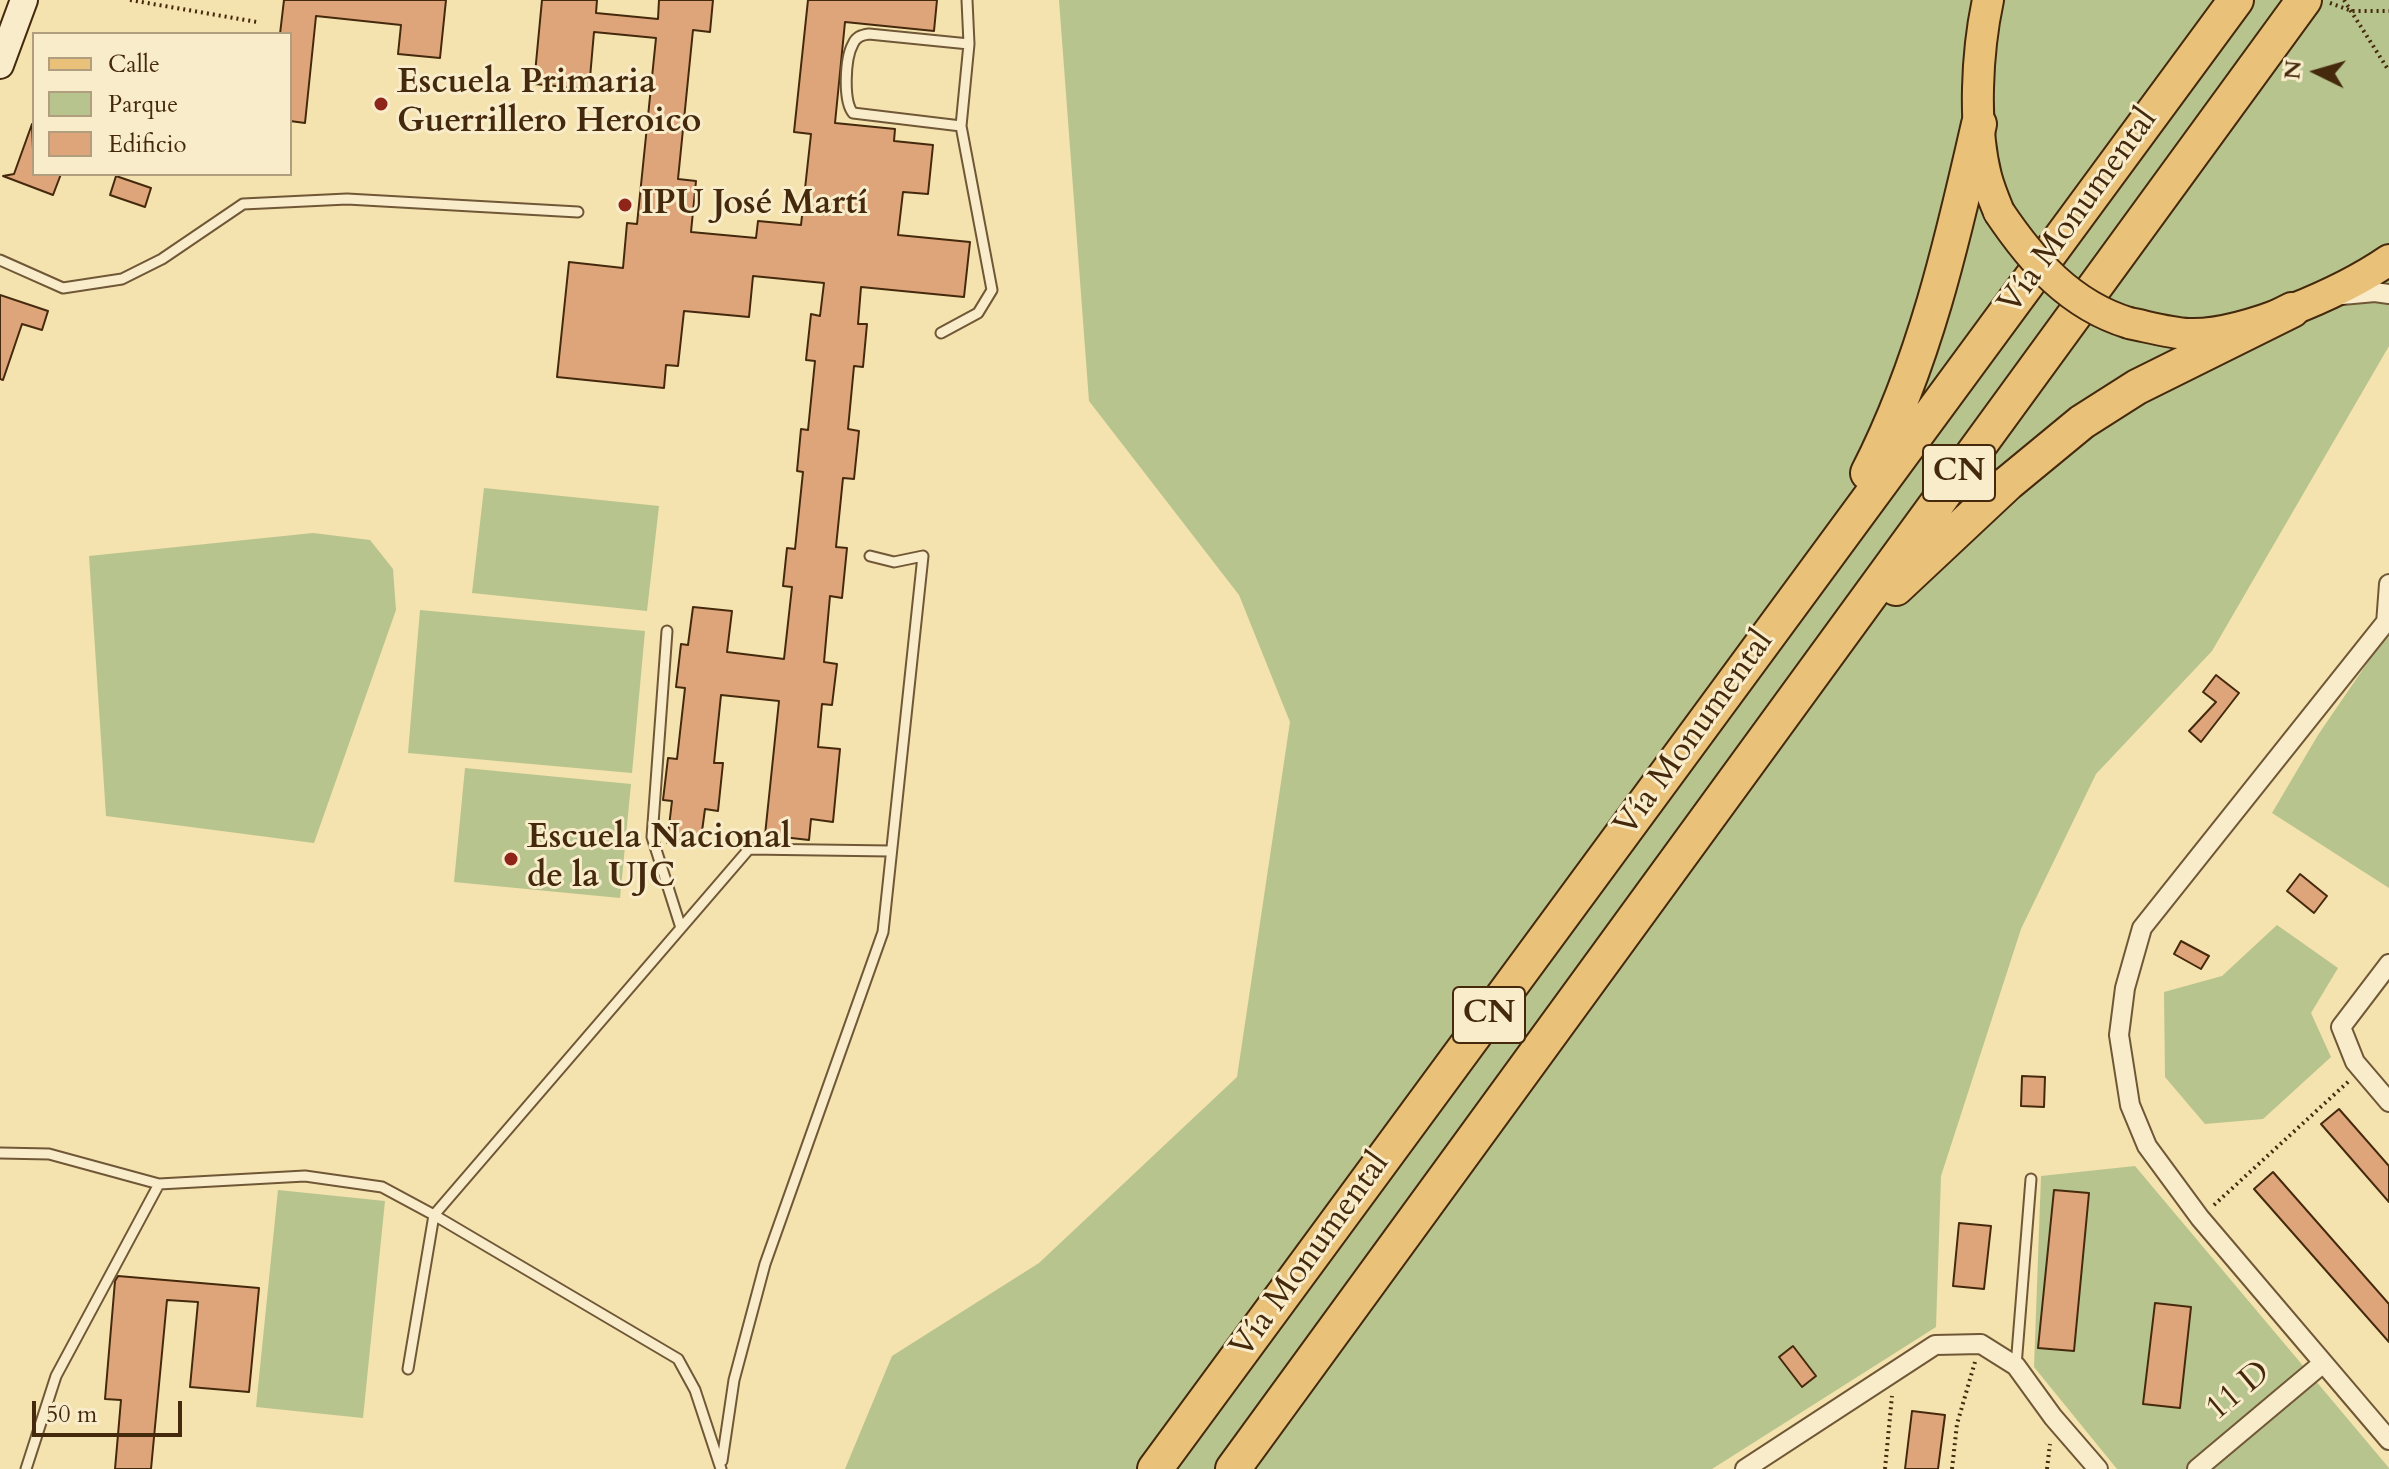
<!DOCTYPE html>
<html>
<head>
<meta charset="utf-8">
<style>
  body { margin:0 }
  #map { position:relative; width:2389px; height:1469px; overflow:hidden; background:#f4e2af; font-family:Cardo,serif }
  canvas { display:block }
  .legend { position:absolute; left:32px; top:32px; width:260px; height:144px; box-sizing:border-box; background:#f8eccb; border:2px solid #b09e7f; margin:0; padding:10px 14px; list-style:none; font-size:24px; color:#44290d }
  .legend li { display:flex; align-items:center; gap:16px; height:40px }
  .legend b { width:40px; border:2px solid #b09e7f }
  .north { position:absolute; left:2277px; top:32px; width:80px; height:80px; -webkit-text-stroke:6px #f8eccb; paint-order:stroke; rotate:275deg; font-size:22px; font-weight:700; line-height:32px; text-align:center; color:#44290d }
  .north::after { content:''; display:block; margin:auto; width:28px; height:36px; background:#44290d; clip-path:polygon(50% 0,100% 100%,50% 72%,0 100%) }
  .scale { position:absolute; left:32px; top:1401px; width:150px; height:36px; box-sizing:border-box; border:4px solid #44290d; border-top:0; padding-left:10px; font-size:24px; line-height:28px; white-space:nowrap; color:#44290d; -webkit-text-stroke:6px #f8eccb; paint-order:stroke }
</style>
</head>
<body>
<div id="map">
<canvas width="2389" height="1469"></canvas>
<ul class="legend">
<li><b style="height:10px;background:#eac178"></b>Calle</li>
<li><b style="height:22px;background:#b8c48d"></b>Parque</li>
<li><b style="height:22px;background:#dea57a"></b>Edificio</li>
</ul>
<div class="north">N</div>
<div class="scale">50 m</div>
</div>
<script>
const ctx = document.querySelector('canvas').getContext('2d');
ctx.lineJoin = 'round';
function fill(path, color) { ctx.fillStyle = color; ctx.fill(path, 'evenodd'); }
function strokePath(path, color, width, dash) { ctx.strokeStyle = color; ctx.lineWidth = width; ctx.lineCap = dash ? 'butt' : 'round'; ctx.setLineDash(dash || []); ctx.stroke(path); }
function label(font, color, halo, rows, align = 'center') {
  ctx.font = font + ' Cardo,serif'; ctx.lineWidth = 6; ctx.setLineDash([]); ctx.textBaseline = 'middle'; ctx.strokeStyle = halo; ctx.fillStyle = color; for (const [text, x, y, turn = 0] of rows) {
    ctx.save(); ctx.translate(x, y); ctx.rotate((+turn || 0) * Math.PI / 180); ctx.textAlign = isNaN(turn) ? turn : align; if (halo) ctx.strokeText(text, 0, 0); ctx.fillText(text, 0, 0); ctx.restore();
  }
}
fill(new Path2D(`
  M1059 0H2389V346L2212 651 2096 774 2021 929 1941 1176 1936 1327 1712 1469H845L892 1356 1039 1263 1237 1077 1290 722 1239 595 1089 401Z
  M484 488 659 506 647 611 472 593Z
  M313 533 370 540 393 569 396 610 314 843 106 816 89 556Z
  M420 610 645 631 632 773 408 753Z
  M2389 631V888L2272 813 2318 735Z
  M465 768 631 784 620 898 454 882Z
  M2277 925 2338 968 2311 1013 2331 1057 2263 1119 2205 1124 2165 1077 2164 992 2222 976Z
  M2135 1166 2389 1468V1469H2117L2034 1367 2041 1176Z
  M278 1190 385 1201 363 1418 256 1407Z`), '#b8c48d');
const building = new Path2D(`
  M284 0H446L440 58 398 54 401 25 316 16 305 123 290 121V34H280Z
  M542 0H597L596 13 658 19 659 0H713L710 32 693 30 678 179 696 181 691 232 756 238 758 221 801 225 811 134 794 132 808 0H937L934 31 845 22 835 123 895 129 894 141 933 145 928 194 903 192 898 235 970 242 964 297 861 287 858 324H867L863 367 854 366 848 429 859 431 854 479 843 478 836 547 847 548 842 598 830 596 824 662 837 664 832 705 822 704 818 747 840 749 833 822 811 819 809 840 765 835 779 701 721 695 714 763H723L718 811 705 809 700 846 667 843 672 801 663 800 668 758 677 759 685 688 676 687 681 644 688 645 693 607 732 611 727 652 784 659 792 587 783 586 787 548 795 549 803 472 797 471 801 429 808 430 815 361 806 360 811 314 820 316 824 283 753 276 749 317 684 311 678 366 666 365 664 388 557 377 569 262 623 268 627 223 637 224 656 38 594 32 589 89 534 84Z
  M32 124 34 174H61L53 195 3 176 14 174Z
  M116 176 151 188 145 207 110 195Z
  M0 295 48 311 42 330 22 324 3 380 0 379Z
  M2216 675 2239 693 2201 742 2189 731 2216 702 2203 692Z
  M2300 874 2327 896 2314 913 2287 891Z
  M2181 941 2209 956 2201 969 2174 954Z
  M2022 1076 2045 1077 2044 1107 2021 1106Z
  M2339 1109 2389 1166V1202L2321 1124Z
  M2273 1172 2389 1304V1342L2254 1189Z
  M2054 1190 2089 1193 2074 1351 2038 1348Z
  M1959 1223 1991 1226 1984 1289 1953 1286Z
  M118 1276 259 1288 249 1392 190 1387 198 1302 167 1300 151 1469H115L121 1400 105 1399 115 1281Z
  M2155 1303 2191 1307 2180 1408 2143 1404Z
  M1793 1346 1816 1376 1802 1387 1779 1357Z
  M1912 1411 1945 1415 1938 1469H1905Z`);
fill(building, '#dea57a');
strokePath(building, '#44290d', 2);
const lane = new Path2D(`
  M961 126 853 113C843 101 845 58 853 44 856 37 861 35 869 34L969 44
  M0 260 63 288 122 279 162 259 243 204 347 199 578 212
  M941 333 978 313 992 290 961 126 969 44 967 0
  M667 631 652 837 681 928
  M0 1153 49 1154 159 1184
  M2016 1366 2031 1179
  M408 1369 434 1215 749 849 890 851
  M722 1461 734 1380 765 1264 883 932 923 556 894 562 870 556
  M26 1469 56 1376 159 1184 305 1176 382 1187 434 1215 678 1359 695 1390 721 1469`);
const street = new Path2D(`
  M2342 295 2375 292 2389 294
  M2389 618 2142 928 2125 988 2119 1035 2130 1105 2147 1146 2200 1218 2389 1440
  M2386 624 2389 584
  M2389 964 2341 1027 2355 1062 2389 1102
  M1745 1469 1935 1345 1981 1344 2016 1366 2053 1417 2098 1469
  M2197 1469 2322 1364`);
const secondary = new Path2D(`
  M0 65 24 0`);
const primary = new Path2D(`
  M1988 0C1977 51 1973 125 1986 176 1989 188 1994 200 1999 212
  M2129 323C2149 327 2169 333 2189 334 2244 336 2344 291 2389 260`);
const highway = new Path2D(`
  M1868 473C1924 364 1952 243 1979 124
  M1896 588 2008 483 2082 422 2137 387 2292 310
  M1155 1469 2236 0
  M1233 1469 2304 0`);
strokePath(lane, '#705736', 13);
strokePath(street, '#705736', 22);
strokePath(secondary, '#44290d', 30);
strokePath(primary, '#44290d', 34);
strokePath(highway, '#44290d', 38);
strokePath(new Path2D(`
  M130 0 257 22
  M2344 0 2389 71
  M2330 3 2352 11H2389
  M2214 1205 2349 1081
  M1885 1469 1892 1396
  M1952 1469 1957 1424 1975 1362
  M2047 1469 2050 1444`), '#44290d', 4, [2, 4]);
strokePath(lane, '#f8eccb', 9);
strokePath(street, '#f8eccb', 18);
strokePath(secondary, '#f8eccb', 26);
strokePath(primary, '#eac178', 30);
strokePath(highway, '#eac178', 34);
const primaryBridge = new Path2D(`
  M1999 212C2032 261 2070 305 2129 323`);
strokePath(primaryBridge, '#44290d', 34, []);
strokePath(primaryBridge, '#eac178', 30);
for (const [x, y, r, color] of [
  [381,104,8,"#8f2418"],
  [625,205,8,"#8f2418"],
  [511,859,8,"#8f2418"]
]) { const dot = new Path2D(); dot.arc(x, y, r, 0, 2 * Math.PI); ctx.fillStyle = color; ctx.fill(dot); strokePath(dot, '#f8eccb', 3); }
for (const [x, y, w] of [
  [1959,473,72],
  [1489,1015,72]
]) { const box = new Path2D(); box.roundRect(x - w / 2, y - 28, w, 56, 6); ctx.fillStyle = '#f8eccb'; ctx.fill(box); strokePath(box, '#44290d', 2); }
label('bold 32px', '#44290d', null, [
  ["CN",1959,473],
  ["CN",1489,1015]
]);
label('bold 34px', '#44290d', '#f8eccb', [
  ["Escuela Primaria",397,84],
  ["Guerrillero Heroico",397,123],
  ["IPU José Martí",641,205],
  ["Escuela Nacional",527,839],
  ["de la UJC",527,878]
], 'left');
label('34px', '#44290d', '#f8eccb', [
  ["Vía Monumental",2079,212,-54],
  ["Vía Monumental",1695,734,-54],
  ["Vía Monumental",1311,1256,-54],
  ["11 D",2239,1392,-40]
]);
</script>
</body>
</html>
